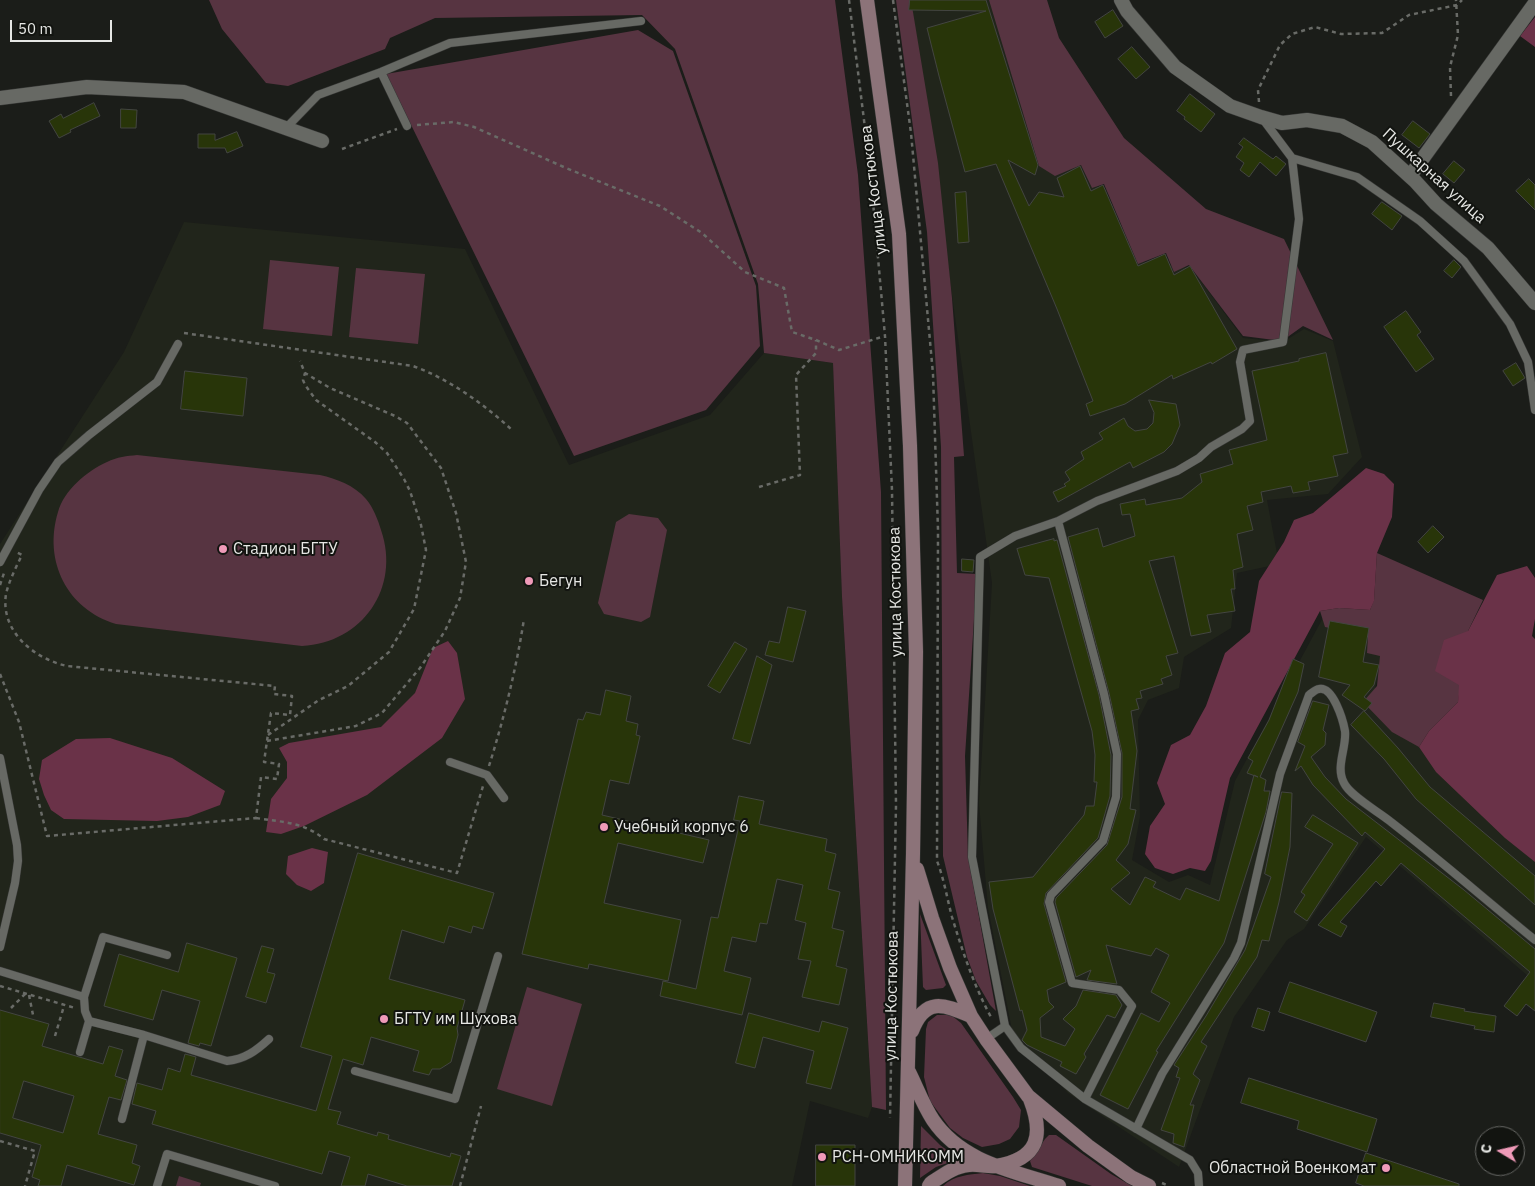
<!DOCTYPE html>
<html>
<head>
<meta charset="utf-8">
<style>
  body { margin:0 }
  #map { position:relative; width:1535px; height:1186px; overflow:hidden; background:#1b1d19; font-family:"IBM Plex Sans",sans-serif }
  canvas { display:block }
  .north { position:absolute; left:1475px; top:1126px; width:50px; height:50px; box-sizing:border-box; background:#121410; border:1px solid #676865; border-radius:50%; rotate:279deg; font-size:14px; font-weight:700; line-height:20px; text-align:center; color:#e6e7e4 }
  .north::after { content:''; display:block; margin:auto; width:18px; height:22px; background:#ef9ab8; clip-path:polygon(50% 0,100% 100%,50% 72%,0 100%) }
  .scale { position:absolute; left:10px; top:20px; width:102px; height:22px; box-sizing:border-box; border:2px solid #e6e7e4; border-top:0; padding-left:6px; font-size:15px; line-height:18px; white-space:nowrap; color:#e6e7e4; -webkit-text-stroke:4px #121410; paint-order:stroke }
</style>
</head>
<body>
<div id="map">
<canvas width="1535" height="1186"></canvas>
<div class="north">С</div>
<div class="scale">50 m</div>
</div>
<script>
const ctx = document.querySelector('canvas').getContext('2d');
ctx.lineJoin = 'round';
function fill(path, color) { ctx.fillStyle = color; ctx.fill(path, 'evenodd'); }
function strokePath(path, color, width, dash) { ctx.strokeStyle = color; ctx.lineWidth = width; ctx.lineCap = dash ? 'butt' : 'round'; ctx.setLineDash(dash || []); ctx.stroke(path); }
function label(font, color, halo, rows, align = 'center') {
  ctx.font = font + ' "IBM Plex Sans",sans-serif'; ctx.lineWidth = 4; ctx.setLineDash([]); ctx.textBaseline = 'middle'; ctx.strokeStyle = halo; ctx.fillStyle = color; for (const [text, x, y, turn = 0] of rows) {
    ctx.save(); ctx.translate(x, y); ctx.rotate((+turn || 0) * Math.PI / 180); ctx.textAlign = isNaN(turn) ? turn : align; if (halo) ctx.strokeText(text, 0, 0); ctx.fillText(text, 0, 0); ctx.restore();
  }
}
fill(new Path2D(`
  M911 0H1001L1085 165 1143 262 1191 268 1243 338 1283 342 1304 329 1333 341 1362 457 1328 494 1267 500 1279 564 1237 573 1231 628 1184 657 1179 688 1148 700 1138 720 1140 817 1132 860 1169 882 1188 875 1210 885 1235 781 1325 614 1358 623 1384 647 1372 703 1535 842V982L1366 837 1304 929 1287 940 1234 1017 1179 1167 1068 1093 1013 1035 988 908 979 803 992 583Z
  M184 222 465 249 569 465 710 415 764 353 833 363 842 597 872 1107 868 1118 810 1101 792 1186H0V544L124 352Z`), '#21251b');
fill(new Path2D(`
  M209 0H835L858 175 881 492 886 1110 872 1107 842 597 833 363 764 353 758 284 675 49 642 15 435 18 390 38 385 49 288 86 266 83 222 29Z
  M896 0H911L938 163 952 298 964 456 954 457 957 573 977 574 965 756 968 856 996 1011 990 1005 976 981 967 957 943 856 941 447 927 232Z
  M989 0H1047L1059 38 1124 138 1206 209 1284 239 1333 340 1303 326 1282 341 1243 336 1189 265 1174 272 1166 253 1138 264 1104 184 1092 188 1081 165 1055 176 1039 166Z
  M638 30 673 51 756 286 760 346 706 410 574 456 386 74Z
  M270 260 339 267 332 336 263 329Z
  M356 268 425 274 418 344 349 337Z
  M137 455 320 475C337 479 354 485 366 499 373 507 378 520 381 530 401 588 362 643 302 646L116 624C67 609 43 561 58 512 64 490 87 471 107 462 117 457 127 456 137 455Z
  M629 514 658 518 667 530 650 617 641 622 604 614 598 603 616 522Z
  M1377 553 1483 600 1468 631 1458 702 1429 731 1419 747 1392 732 1363 702 1377 686 1380 656 1367 653 1368 636 1325 627 1320 611 1339 608 1370 610 1374 600Z
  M920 914 946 985 943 988 926 990 923 987Z
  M527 987 582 1004 552 1106 497 1089Z
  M937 1015H951L961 1023 1013 1097 1021 1110 1019 1127 1010 1139 999 1144 982 1147 963 1138 950 1128 930 1101 924 1077 926 1029 928 1022Z
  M921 1126 940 1145 959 1159 936 1167 920 1178Z
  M1049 1135H1056L1111 1174 1132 1186H1092L1032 1167 1030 1161 1045 1139Z
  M983 1173 1000 1176 1030 1186H943C955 1175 968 1175 983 1173Z
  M179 1176 201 1183 200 1186H176Z`), '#573441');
fill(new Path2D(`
  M1535 17V47L1520 36Z
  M1366 468 1384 474 1394 484 1392 517 1377 553 1374 601 1370 610 1339 608 1320 611 1230 778 1211 861 1205 871 1190 868 1173 874 1155 868 1145 854 1150 826 1165 804 1157 783 1171 745 1190 735 1206 706 1225 653 1250 632 1259 581 1284 542 1294 520 1313 513Z
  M1527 566 1535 578V619L1532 636 1535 639V862L1505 838 1436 772 1419 747 1429 731 1458 702 1459 685 1435 671 1444 640 1468 631 1497 575Z
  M448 641 457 653 465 699 442 738 367 795 304 826 281 834 266 832 271 799 287 778V762L279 748 289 743 381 727 415 693 433 648Z
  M110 738 172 758 225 791 220 805 188 817 157 821 64 819 51 810 44 795 39 779 42 760 76 739Z
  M312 848 328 852 324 883 311 891 297 885 286 874 288 856Z`), '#6a3248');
const building = new Path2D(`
  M910 0H986L1038 165 1035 175 1008 160 1029 206 1039 192 1064 197 1057 178 1080 166 1091 191 1103 185 1138 266 1165 254 1174 275 1190 266 1237 349 1212 364 1211 362 1173 379 1172 375 1125 404 1090 416 1086 404 1093 401 1057 309 996 164 965 172 939 76 927 28 986 11 909 10Z
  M1113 10 1123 26 1105 38 1095 22Z
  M1132 47 1150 67 1136 79 1118 59Z
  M1190 94 1215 114 1201 132 1184 119 1185 117 1177 111Z
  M94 103 100 116 70 130 71 132 59 138 49 121 61 114 63 118Z
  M121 109 137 110 136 128H121Z
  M1413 121 1430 134 1419 148 1402 135Z
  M237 132 243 146 227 153 225 148H198V134H215V140Z
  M1244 138 1273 159 1276 156 1286 164 1276 176 1260 162 1249 177 1240 170 1244 163 1236 157 1243 147 1239 144Z
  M1454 161 1465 170 1454 183 1443 174Z
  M1529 179 1535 185V210L1516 191Z
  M966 192 969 242 958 243 955 193Z
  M1382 202 1402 216 1392 230 1372 214Z
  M1454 260 1461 267 1452 278 1444 271Z
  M1406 311 1421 332 1417 335 1434 359 1416 372 1384 327Z
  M1326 353 1348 453 1333 456 1338 476 1308 482 1310 490 1293 493 1291 486 1261 492 1263 502 1247 506 1253 530 1237 534 1243 567 1233 570 1235 589H1231L1235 611 1207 615 1211 632 1191 636 1174 556 1149 561 1178 653 1166 656 1172 675 1161 679 1163 684 1140 691 1142 698 1136 699 1139 709 1131 711 1137 751 1130 809 1136 810 1128 844 1116 860 1130 873 1111 889 1130 905 1145 877 1156 882 1153 887 1180 900 1186 888 1219 901 1254 775 1258 777 1247 773 1253 761 1248 758 1269 720 1293 659 1304 664 1298 692 1260 777 1266 780 1264 791H1270L1266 812 1224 943 1156 1051 1158 1052 1128 1109 1100 1095 1141 1013 1159 1022 1170 1003 1151 992 1169 955 1156 948 1151 956 1106 945 1117 984 1087 980 1091 970 1076 977 1055 902 1056 898 1107 845 1122 797V753L1109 693 1068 537 1098 528 1103 547 1135 536 1130 514 1122 515 1120 504 1145 499 1146 505 1182 498 1202 482 1200 474 1233 464 1229 450 1267 440 1252 371 1299 361V359Z
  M1516 363 1525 378 1513 386 1503 371Z
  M185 371 247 378 243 416 181 409Z
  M1149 400 1176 404 1180 425 1172 444 1164 452 1133 468 1130 462 1058 502 1053 492 1066 486 1064 484 1070 480 1065 472 1084 459 1081 452 1103 439 1099 433 1124 418 1128 426 1135 431 1147 429 1153 423 1154 413Z
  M1433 526 1444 537 1428 553 1418 542Z
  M1054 539V541L1057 540 1099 695 1111 755 1110 796 1098 838 1046 893 1044 904 1066 982 1047 990 1049 1002 1054 1007 1040 1018 1041 1037 1065 1046 1075 1029 1063 1019 1076 1006 1083 990 1116 995 1122 1005 1115 1018 1107 1015 1084 1054 1086 1057 1076 1074 1060 1066 1062 1062 1027 1045 1022 1040 1027 1030 1022 1010 1020 1011 993 909 989 882 1033 877 1084 815 1086 806H1094L1097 782H1094L1095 755 1092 731 1049 578 1025 575 1017 549Z
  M962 559 974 560 973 572 962 571Z
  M788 607 806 611 793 662 765 655 769 641 779 643Z
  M1330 621 1369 628 1363 662 1379 665 1374 685 1364 697 1372 703 1365 711 1342 695 1350 685 1319 677Z
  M735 642 747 649 720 693 708 686Z
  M757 656 772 665 750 744 733 739Z
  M606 690 631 696 626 721 638 724 636 735 640 736 629 784 610 780 602 815 709 840 703 863 618 843 604 903 681 920 668 981 589 964 588 969 522 954 578 719 583 720 586 712 600 715Z
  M1313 701 1329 705 1323 730 1326 733 1325 745 1311 757 1325 777 1346 799 1464 890 1535 949V1011L1526 1004 1517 1016 1504 1006 1530 972 1401 863 1381 886 1376 881 1340 922 1347 926 1341 937 1318 925 1385 849 1365 832 1362 836 1313 785 1301 766 1295 771 1305 746 1298 742Z
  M1364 711 1398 748 1430 787 1535 876V905L1416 799 1384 759 1351 725Z
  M1282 792 1292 793 1290 847 1279 902 1269 941 1262 940 1257 957 1201 1042 1207 1046 1193 1074 1200 1080 1190 1105H1194L1184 1147 1173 1143 1174 1134 1161 1130 1180 1078 1176 1077 1179 1068 1174 1065 1206 1016 1245 950 1271 877 1265 874Z
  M739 796 764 801 759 824 827 839 825 851 836 854 828 889 840 892 832 928 844 931 836 966 847 969 839 1005 802 997 811 961 798 959 806 923 795 920 803 885 777 879 767 924 760 923 756 942 732 937 724 971 751 978 742 1015 660 996 663 981 696 989 711 917 718 918 740 821 734 820Z
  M1313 815 1358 843 1307 921 1294 912 1305 895 1301 892 1333 844 1305 827Z
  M358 853 494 893 483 929 473 926 471 933 449 926 444 943 402 930 389 979 465 1000 457 1028 458 1035 451 1062 440 1069H432L429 1075 413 1071 419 1051 371 1037 363 1065 343 1059 328 1109 341 1112 337 1124 377 1136 378 1132 389 1135 388 1139 450 1157 451 1153 461 1156 452 1186H407L368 1174 365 1186H341L350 1157 329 1151 322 1174 152 1124 156 1111 132 1104 137 1083 162 1090 168 1068 180 1072 185 1054 196 1057 191 1075 316 1111 332 1056 301 1047Z
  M187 943 237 958 211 1046 200 1043 199 1046 188 1043 200 1001 162 990 153 1020 104 1006 119 954 178 972Z
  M262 946 274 949 267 972 275 974 266 1003 246 997Z
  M1290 982 1377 1012 1366 1042 1279 1012Z
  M1434 1003 1465 1009 1464 1011 1496 1016 1494 1032 1474 1029 1475 1026 1431 1017Z
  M1258 1008 1270 1012 1264 1031 1252 1027Z
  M0 1010 49 1024 42 1046 103 1064 109 1046 123 1050 115 1076 127 1080 121 1100 109 1097 98 1134 137 1145 132 1163 140 1166 134 1185 67 1165 61 1186H38L40 1180 32 1177 41 1145 0 1133ZM24 1081 74 1096 63 1133 13 1118Z
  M749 1013 819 1032 822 1021 848 1028 831 1089 806 1083 814 1051 763 1037 755 1068 736 1063Z
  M1249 1078 1377 1119 1367 1152 1297 1129 1299 1121 1241 1103Z
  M816 1145H855V1186H816Z
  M1366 1153 1459 1184V1186H1364L1356 1183Z`);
fill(building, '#283509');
strokePath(building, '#434541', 1);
const service = new Path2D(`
  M381 72 407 126
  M1262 118 1292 158 1357 177 1420 221 1464 261 1510 324 1528 362 1535 410
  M286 128 318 95 381 72 450 43 641 21
  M1058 521 1104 694 1117 754 1116 797 1103 841 1051 895 1049 902 1072 983 1119 990 1132 1006 1085 1099
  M0 562 39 490 58 462 89 435 157 382 178 344
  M0 758 17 845 18 861 15 883 0 947
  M450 762 487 775 504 798
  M0 971 84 997 85 1011 89 1021 144 1035 227 1061C245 1059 256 1051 269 1039
  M84 997 103 937 167 955
  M1005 1026 1021 1048 1085 1099 1190 1160 1198 1173 1199 1186
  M986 1039 1005 1026 972 857 980 557 1015 536 1058 521 1097 501 1177 471 1199 458 1211 447 1242 429 1250 421 1240 362 1243 350 1283 342 1299 219 1292 158
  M80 1052 89 1021
  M355 1071 455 1099 498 956
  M122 1119 144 1035
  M1136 1129 1162 1074 1234 958 1241 943 1280 774 1309 695C1312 693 1316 689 1319 689 1333 686 1343 720 1345 731 1347 747 1335 767 1344 783 1350 796 1379 812 1391 822 1440 860 1487 901 1535 940
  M157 1186 167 1154 275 1186`);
const minor = new Path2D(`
  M1121 0 1127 11 1175 67 1230 106 1261 117 1282 123 1307 120 1342 126 1372 142 1415 181 1436 204 1488 248 1535 303
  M0 98 87 87 184 92 322 141
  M1410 176 1535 3`);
const secondary = new Path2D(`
  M867 0 899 234 910 446 916 652 913 854 905 1186
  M917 869 932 918 950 968 971 1016 986 1039 1028 1096 1088 1146 1131 1177 1149 1186
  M912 1031C925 997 943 1004 971 1016
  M909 1072C917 1088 923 1105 933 1120 962 1163 1014 1171 1059 1186
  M929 1186 931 1183C943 1175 955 1166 969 1165 978 1164 988 1167 996 1166 1039 1159 1044 1135 1030 1099`);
strokePath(service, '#373836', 9);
strokePath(minor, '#373836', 15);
strokePath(secondary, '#373836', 15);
strokePath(new Path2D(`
  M849 0 870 168 885 336 892 490 896 805 890 1118
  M893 0 911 133 933 374 938 530 937 861C944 879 947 898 952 917 963 953 974 986 992 1019
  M1451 96 1450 67 1458 35 1456 0
  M1259 102 1258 90 1280 45 1292 34 1315 27 1341 34 1382 33 1409 15 1457 5 1462 0
  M417 125 454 122 474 127 566 168 660 206 702 233 745 272 784 288 792 332 816 340 839 350 885 336
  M342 149 397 129
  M184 333 413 366C449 379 484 404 512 430
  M759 487 800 475 796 375 816 353V340
  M0 585 5 570
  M0 674 19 722 47 836 256 818 261 777 277 779 279 764 264 762 271 713 290 715 292 696 274 694 275 686 67 666C35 659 0 632 6 594 9 581 16 567 22 555L16 552
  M268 735 319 700 348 686 389 652 414 609 426 550 421 525 410 491 404 479 387 453 375 442 316 400 305 385 303 380 305 373
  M267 741 356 726 382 713 420 668 445 631 460 598 466 562 456 513 441 468 407 423 395 416 330 388 305 373 300 361
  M489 766C504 718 516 670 524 619
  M256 818C281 822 304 822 324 839L457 873 483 786
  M0 986 75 1008
  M29 995 33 1015
  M11 1008 25 994
  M55 1036 64 1006
  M0 1141 35 1151 25 1186
  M1162 1183 1169 1186
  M460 1186 481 1106`), '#696b67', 2.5, [4, 4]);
strokePath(service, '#676964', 8);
strokePath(minor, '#676964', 14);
strokePath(secondary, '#8c7379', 14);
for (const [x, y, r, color] of [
  [223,549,5,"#ef9ab8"],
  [529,581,5,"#ef9ab8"],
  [604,827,5,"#ef9ab8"],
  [384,1019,5,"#ef9ab8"],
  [822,1157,5,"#ef9ab8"],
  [1386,1168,5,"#ef9ab8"]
]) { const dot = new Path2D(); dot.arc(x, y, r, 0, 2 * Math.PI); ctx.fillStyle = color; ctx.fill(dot); strokePath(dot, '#121410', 2); }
label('16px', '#e6e7e4', '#121410', [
  ["Пушкарная улица",1434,176,42],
  ["улица Костюкова",874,190,-97],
  ["улица Костюкова",896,592,-91],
  ["улица Костюкова",892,996,-89]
]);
label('16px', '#e6e7e4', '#121410', [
  ["Стадион БГТУ",233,549],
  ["Бегун",539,581],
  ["Учебный корпус 6",614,827],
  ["БГТУ им Шухова",394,1019],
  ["РСН-ОМНИКОММ",832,1157],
  ["Областной Военкомат",1376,1168,"right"]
], 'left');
</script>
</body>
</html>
